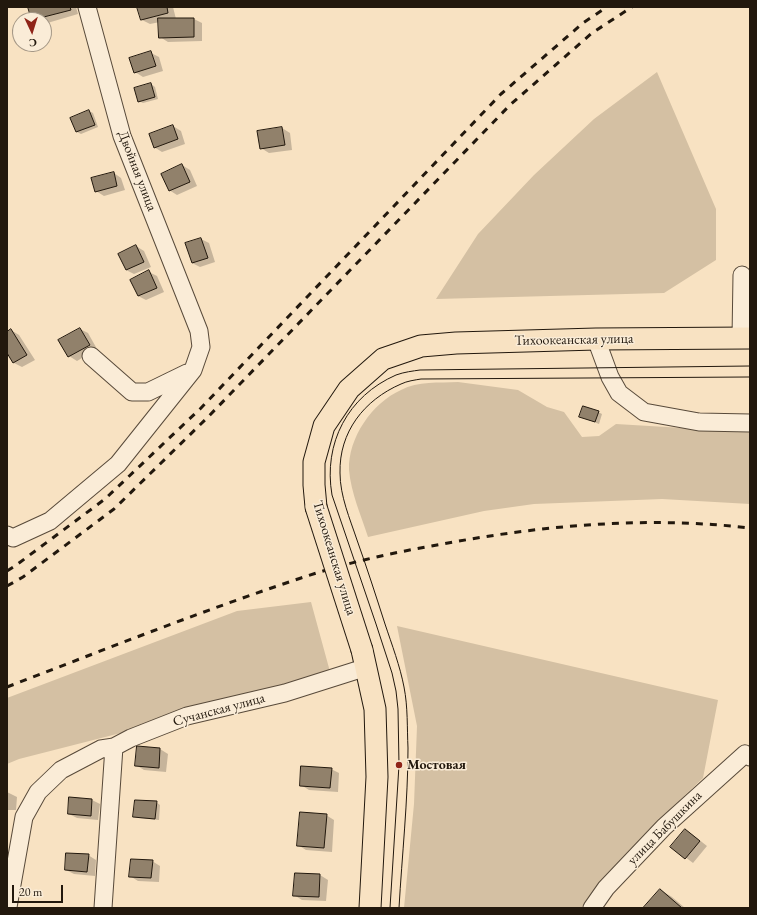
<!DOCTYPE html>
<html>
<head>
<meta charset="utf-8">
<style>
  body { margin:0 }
  #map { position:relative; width:757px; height:915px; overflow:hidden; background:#f8e2c2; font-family:"EB Garamond",serif }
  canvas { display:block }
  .frame { position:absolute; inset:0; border:8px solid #22180d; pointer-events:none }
  .north { position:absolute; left:12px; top:12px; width:40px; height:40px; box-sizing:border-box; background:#faecd7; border:1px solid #a49786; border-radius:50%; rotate:176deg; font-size:11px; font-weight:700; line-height:16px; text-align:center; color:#22180d }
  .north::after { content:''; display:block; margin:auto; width:14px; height:18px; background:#8f2418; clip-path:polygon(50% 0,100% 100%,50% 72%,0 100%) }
  .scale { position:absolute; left:12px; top:885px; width:51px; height:18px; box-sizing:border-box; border:2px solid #22180d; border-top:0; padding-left:5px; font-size:12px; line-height:14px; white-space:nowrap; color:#22180d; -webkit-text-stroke:3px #faecd7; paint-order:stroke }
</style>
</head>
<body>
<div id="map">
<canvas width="757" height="915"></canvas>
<div class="frame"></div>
<div class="north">С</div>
<div class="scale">20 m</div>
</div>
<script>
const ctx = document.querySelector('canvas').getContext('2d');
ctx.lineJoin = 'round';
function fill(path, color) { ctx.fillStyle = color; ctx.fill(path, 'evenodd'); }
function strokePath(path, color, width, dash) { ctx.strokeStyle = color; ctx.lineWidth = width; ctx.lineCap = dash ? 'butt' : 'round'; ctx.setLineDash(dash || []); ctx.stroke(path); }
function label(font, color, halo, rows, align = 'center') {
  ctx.font = font + ' "EB Garamond",serif'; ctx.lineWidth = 3; ctx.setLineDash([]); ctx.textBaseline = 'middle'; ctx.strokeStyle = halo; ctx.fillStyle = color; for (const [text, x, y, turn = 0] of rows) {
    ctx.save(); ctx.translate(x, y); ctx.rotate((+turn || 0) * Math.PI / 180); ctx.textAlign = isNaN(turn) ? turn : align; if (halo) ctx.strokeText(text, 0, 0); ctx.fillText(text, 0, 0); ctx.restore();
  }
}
fill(new Path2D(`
  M657 72 716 209V260L664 293 436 299 478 234 534 175 594 119Z
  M458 382 518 390 547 407 564 412 582 437 599 436 616 424 750 432V504L662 499 534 504 484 511 368 537C361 515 351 493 349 470 348 438 372 403 401 390 418 381 439 383 458 382Z
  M311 602 332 679 19 759 7 764V698L237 611Z
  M397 626 718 700 703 778 659 820 603 880 583 908H404L414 804 417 726Z`), '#d4c0a3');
fill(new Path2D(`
  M32 7H76L78 14 44 24V20H33L30 8Z
  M138 7H173L176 19H194L202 23V41L168 42 160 37V22L150 24 142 20Z
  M151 53 159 57 163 71 143 77 135 72Z
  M151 84 155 87 158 99 143 103 139 101Z
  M89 111 93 113 98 127 81 134 77 132Z
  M173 126 181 131 185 144 162 152 154 147Z
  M282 128 290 133 292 150 269 153 261 148Z
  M182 165 190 170 197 186 177 195 169 190Z
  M114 173 121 178 125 190 104 196 96 191Z
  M201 239 209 243 215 262 200 267 192 263Z
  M136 246 144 251 151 267 134 274 126 270Z
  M149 272 157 276 164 292 146 300 138 296Z
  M80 329 88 333 97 349 77 361 69 356Z
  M11 330 19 335 35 360 22 367 14 363 7 351V333Z
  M598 412 602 414 599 424 581 417Z
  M138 747 160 749 168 754 166 772 144 770 136 765Z
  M331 769 339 773 338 792 309 790 301 785Z
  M7 792 17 797 16 810H7Z
  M92 800 100 804 98 820 77 818 69 814Z
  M156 802 160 805 159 820 138 818 134 816Z
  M326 815 334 820 332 852 306 850 298 845Z
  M685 830 693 835 707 846 693 863 672 847Z
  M88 855 96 860 95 876 74 874 66 870Z
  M152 861 160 866 159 882 138 881 130 876Z
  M320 875 328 880 326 901 302 900 294 895Z
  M661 890 672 897 685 908H644Z`), '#0003');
const building = new Path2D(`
  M28 7H70L71 10 32 20Z
  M137 7H167L168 13 141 20Z
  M158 18H194V37L159 38Z
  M151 51 156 66 134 73 129 58Z
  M151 83 155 97 138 102 134 88Z
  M89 110 95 125 76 132 70 118Z
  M173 125 178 139 154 148 149 134Z
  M282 127 285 145 260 149 257 131Z
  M182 164 190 182 169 191 161 174Z
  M114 172 117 186 95 192 91 178Z
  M201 238 208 258 192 263 185 243Z
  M136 245 144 262 126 270 118 254Z
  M149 270 157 288 138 296 130 280Z
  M80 328 90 345 68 357 58 340Z
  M11 329 27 355 13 363 7 353V332Z
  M583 406 599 411 595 422 579 417Z
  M137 746 160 748 159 768 135 766Z
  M301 766 332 768 330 788 300 786Z
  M69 797 92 799 91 816 68 814Z
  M135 800 157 801 155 819 133 817Z
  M300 812 327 814 324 848 297 846Z
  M685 829 700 841 685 859 670 847Z
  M66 853 89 854 87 872 65 870Z
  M131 859 153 860 151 878 129 877Z
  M295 873 320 874 319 897 293 896Z
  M660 889 682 908H643Z`);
fill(building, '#91816b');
strokePath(building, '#22180d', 1);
const minor = new Path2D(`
  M741 338 742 275
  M596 339 610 377 619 393 644 412 699 422 750 423
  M91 356 132 392H148L187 373
  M7 535 13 538 50 521 118 464 193 370 201 347 199 331 122 136 87 7
  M8 907 24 817 38 792 61 770 101 749 114 747
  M103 908 114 747 131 738 187 716 285 693 367 667
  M592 908 606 888 664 827 745 754 750 757`);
const major = new Path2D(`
  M316 507 314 485V462L324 426 349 389 383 359 421 346 456 343 596 339 750 338
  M362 650 375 709 377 777 370 908`);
strokePath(minor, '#584a3a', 19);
strokePath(major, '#22180d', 23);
strokePath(minor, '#faecd7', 17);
strokePath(major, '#f8e2c2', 21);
strokePath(new Path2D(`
  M390 908 399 765 398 709 396 691 392 673 376 624 332 495C323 443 348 396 396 375 404 372 413 371 420 370L750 366
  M399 908C402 855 408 801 408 748 407 728 408 707 404 687 400 666 392 645 385 624 376 596 367 568 357 540 350 519 340 496 340 473 339 432 364 400 401 384 407 381 415 380 421 379L750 377`), '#22180d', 1);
strokePath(new Path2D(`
  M7 571 15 566 105 499 201 408 501 94 583 23 607 7
  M7 586 23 577 114 509 207 418 510 105 592 33 632 7
  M7 687C106 649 204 610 304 577 349 562 396 552 443 544 544 525 648 516 750 528`), '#22180d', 3, [7, 7]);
const majorBridge = new Path2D(`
  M316 507 362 650`);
strokePath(majorBridge, '#22180d', 23, []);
strokePath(majorBridge, '#f8e2c2', 21);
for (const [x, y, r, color] of [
  [399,765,4,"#8f2418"]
]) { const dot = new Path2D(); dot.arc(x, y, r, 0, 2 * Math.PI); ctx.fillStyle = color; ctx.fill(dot); strokePath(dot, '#faecd7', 1.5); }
label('14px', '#22180d', '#faecd7', [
  ["Двойная улица",137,171,69],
  ["Тихоокеанская улица",574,340,-1],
  ["Тихоокеанская улица",334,558,73],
  ["Сучанская улица",219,710,-15],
  ["улица Бабушкина",665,828,-45]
]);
label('bold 14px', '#22180d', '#faecd7', [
  ["Мостовая",407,765]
], 'left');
</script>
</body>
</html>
